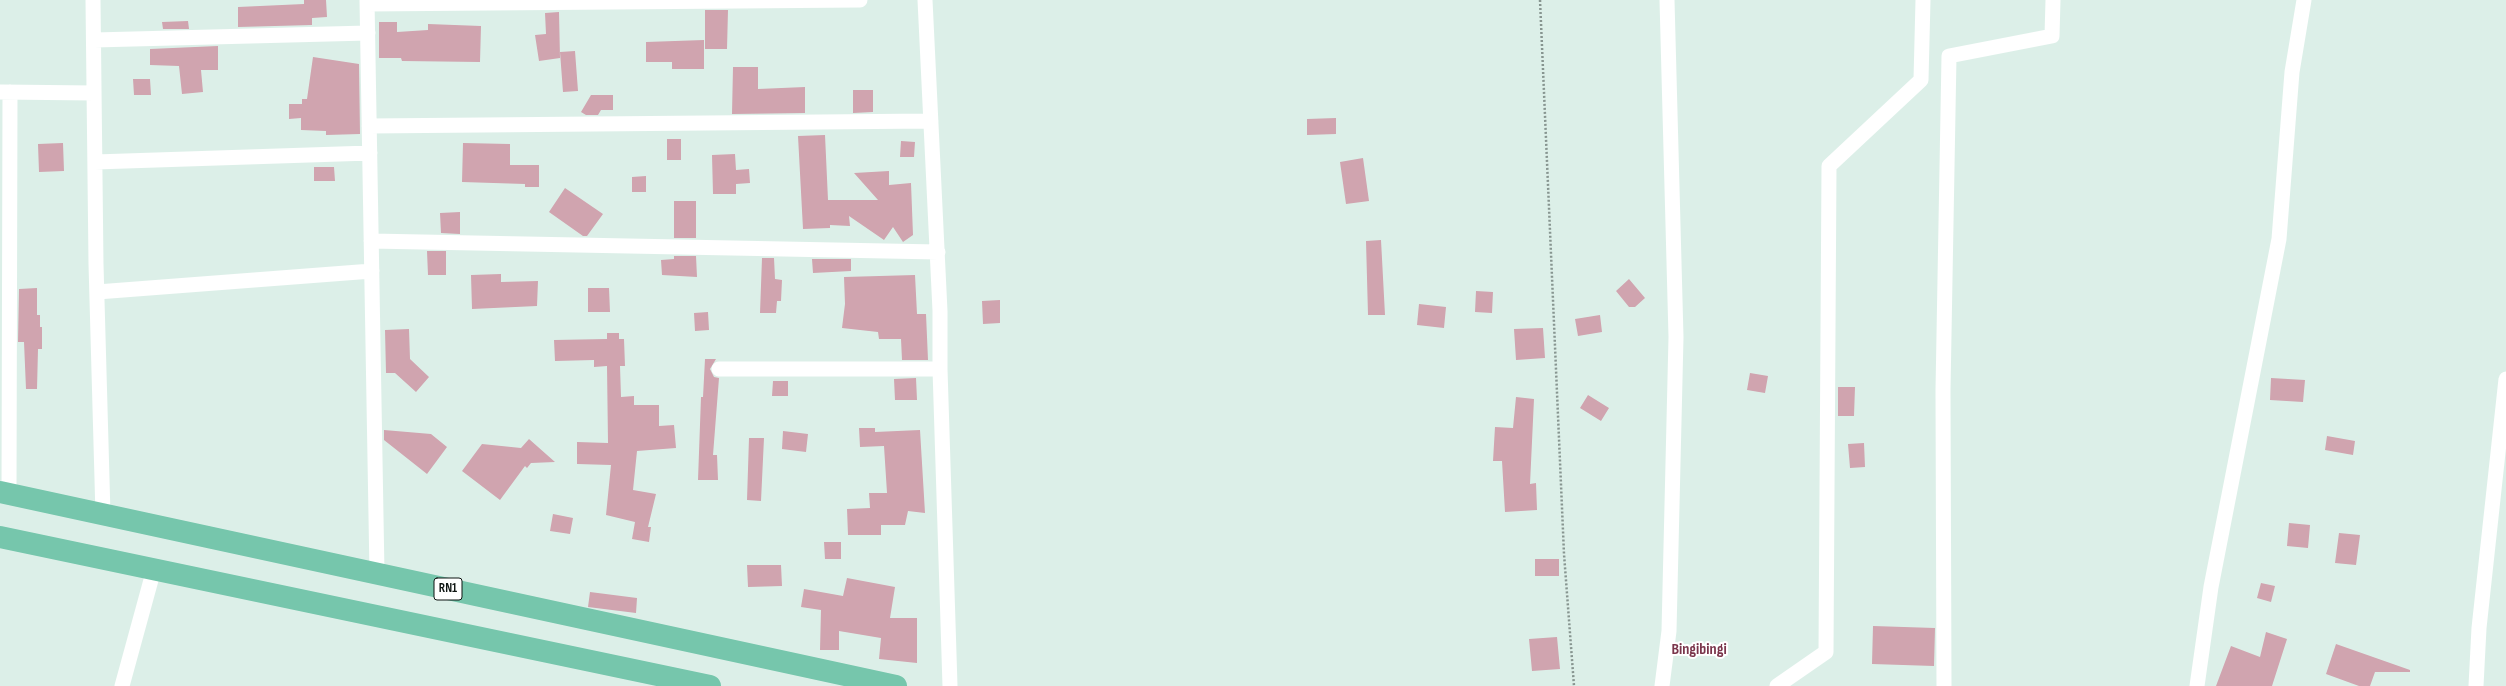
<!DOCTYPE html>
<html>
<head>
<meta charset="utf-8">
<style>
  body { margin:0 }
  canvas { display:block; background:#dcefe8 }
</style>
</head>
<body>
<canvas width="2506" height="686"></canvas>
<script>
const ctx = document.querySelector('canvas').getContext('2d');
ctx.lineJoin = 'round';
function fill(path, color) { ctx.fillStyle = color; ctx.fill(path, 'evenodd'); }
function strokePath(path, color, width, dash) { ctx.strokeStyle = color; ctx.lineWidth = width; ctx.lineCap = dash ? 'butt' : 'round'; ctx.setLineDash(dash || []); ctx.stroke(path); }
function label(font, color, halo, rows, align = 'center') {
  ctx.font = font + ' "Sofia Sans Condensed",sans-serif'; ctx.lineWidth = 4; ctx.setLineDash([]); ctx.textBaseline = 'middle'; ctx.strokeStyle = halo; ctx.fillStyle = color; for (const [text, x, y, turn = 0] of rows) {
    ctx.save(); ctx.translate(x, y); ctx.rotate((+turn || 0) * Math.PI / 180); ctx.textAlign = isNaN(turn) ? turn : align; if (halo) ctx.strokeText(text, 0, 0); ctx.fillText(text, 0, 0); ctx.restore();
  }
}
fill(new Path2D(`
  M304 0H326L327 17 312 18V25L238 27V7L304 4Z
  M705 10H728L727 49H705Z
  M559 12 560 58 539 61 535 35 546 34 545 13Z
  M188 21 189 29H163L162 22Z
  M379 22H397V32L428 30V24L481 26 480 62 402 61 401 58H379Z
  M704 40V69H672V62H646V42Z
  M218 46V70H201L203 92 182 94 179 66 150 65V49Z
  M575 51 578 91 563 92 560 52Z
  M313 57 359 64 360 134 326 135V131L301 130V118L289 119V104H302V99H307Z
  M733 67H758V89L805 87V113L732 114Z
  M133 79H150L151 95H134Z
  M853 90H873V112L853 113Z
  M591 95H613V110H601L598 115H586L581 112Z
  M1336 118V134L1307 135V119Z
  M825 135 828 200H878L854 173 889 171V185L911 183 913 235 903 242 893 227 884 240 849 216 850 226 830 225V228L803 229 798 136Z
  M667 139H681V160H667Z
  M901 141 915 142 914 157H900Z
  M63 143 64 171 39 172 38 144Z
  M463 143 510 144V165H539V187H525V184L462 182Z
  M735 154 736 170 749 169 750 183 736 184V194H713L712 155Z
  M1363 158 1369 201 1346 204 1340 162Z
  M314 167H334L335 181H314Z
  M646 176V192H632V177Z
  M565 188 603 214 587 236H583L549 212Z
  M674 201H696V238H674Z
  M460 212V234L441 233 440 213Z
  M1381 240 1385 315H1368L1366 241Z
  M427 251H446V275H428Z
  M674 256H696L697 277 662 275 661 260 674 259Z
  M762 258H774L775 279 782 280 781 301H777L776 313H760Z
  M812 259H851V271L813 273Z
  M501 274V282L538 281 537 306 472 309 471 275Z
  M915 275 917 314H926L928 360H902L901 339H879L878 332 842 328 845 304 844 277Z
  M1629 279 1645 298 1635 307H1629L1616 291Z
  M37 288V315H40V327H42V349H38L37 389H26L24 342H18L19 289Z
  M588 288H609L610 312H588Z
  M1476 291 1493 292 1492 313 1475 312Z
  M1000 300V323L983 324 982 301Z
  M1419 304 1446 307 1444 328 1417 325Z
  M708 312 709 330 695 331 694 313Z
  M1600 315 1602 332 1578 336 1575 319Z
  M1543 328 1545 358 1516 360 1514 329Z
  M409 329 410 359 429 377 416 392 395 373H386L385 330Z
  M607 333H619V339H624L625 366H620L621 397 634 396V405H659V426L674 425 676 448 637 451 633 490 656 494 648 527H651L649 542 632 539 635 522 606 515 611 465 577 464V442L608 443 607 366 594 367V360L555 361 554 340 607 339Z
  M705 359H716L710 369 714 377 719 378 713 455H717L718 480H698L701 397H703Z
  M1750 373 1768 376 1765 393 1747 390Z
  M916 378 917 400H895L894 379Z
  M2271 378 2305 380 2303 402 2270 400Z
  M773 381H788V396H772Z
  M1838 387H1855L1854 416H1838Z
  M1588 395 1609 408 1601 421 1580 408Z
  M1516 397 1534 399 1530 484 1536 483 1537 510 1505 512 1502 461H1493L1495 427 1513 428Z
  M859 428H875V432L920 430 925 513 908 511 905 525H881V535H848L847 509 870 508 869 493H887L884 446 860 447Z
  M384 430 431 434 447 447 427 474 384 440Z
  M783 431 808 434 806 452 782 449Z
  M2327 436 2355 441 2353 455 2325 450Z
  M749 438H764L761 501 747 500Z
  M529 439 555 462 531 463 527 468 525 466 500 500 462 471 482 444 521 448Z
  M1864 443 1865 467 1850 468 1848 444Z
  M553 514 573 518 570 534 550 531Z
  M2289 523 2310 525 2308 548 2287 546Z
  M2339 533 2360 535 2356 565 2335 563Z
  M824 542H841V559H825Z
  M1535 559H1559V576H1535Z
  M747 565H781L782 586 748 587Z
  M847 578 895 587 890 618H917V663L879 659 881 638 839 631V650H820L821 610 801 607 804 589 843 596Z
  M2261 583 2275 586 2271 602 2257 598Z
  M590 592 637 598 636 613 588 607Z
  M1873 626 1935 628 1934 666 1872 664Z
  M2266 632 2287 639 2272 686H2216L2231 646 2260 657Z
  M1557 637 1560 669 1532 671 1529 639Z
  M2336 644 2410 670V672H2375L2370 686H2359L2326 674Z`), '#d0a4af');
strokePath(new Path2D(`
  M1540 0 1564 554 1574 686`), '#879590', 2.5, [2, 2]);
strokePath(new Path2D(`
  M93 0 96 264 103 515
  M367 0 377 573
  M925 0 940 311V369L950 686
  M367 4 860 0
  M94 40 368 33
  M1 92 94 93
  M369 126 931 121
  M95 162 370 153
  M371 241 938 252
  M97 292 372 271
  M719 369H940
  M9 494 10 92
  M122 686 154 569
  M1662 686 1669 631 1676 337 1667 0
  M1777 686 1826 652 1829 166 1921 80 1923 0
  M1944 686 1943 390 1949 56 2052 36 2053 0
  M2197 686 2211 587 2279 239 2292 72 2304 0
  M2476 686 2479 628 2506 379`), '#fff', 15);
strokePath(new Path2D(`
  M0 492 896 686
  M0 537 710 686`), '#76c6ac', 22);
for (const [x, y, w] of [
  [448,589,28]
]) { const box = new Path2D(); box.roundRect(x - w / 2, y - 11, w, 22, 3); ctx.fillStyle = '#fff'; ctx.fill(box); strokePath(box, '#0e1512', 1); }
label('bold 13px', '#0e1512', null, [
  ["RN1",448,589]
]);
label('bold 16px', '#7a354b', '#fff', [
  ["Bingibingi",1699,650]
]);
</script>
</body>
</html>
